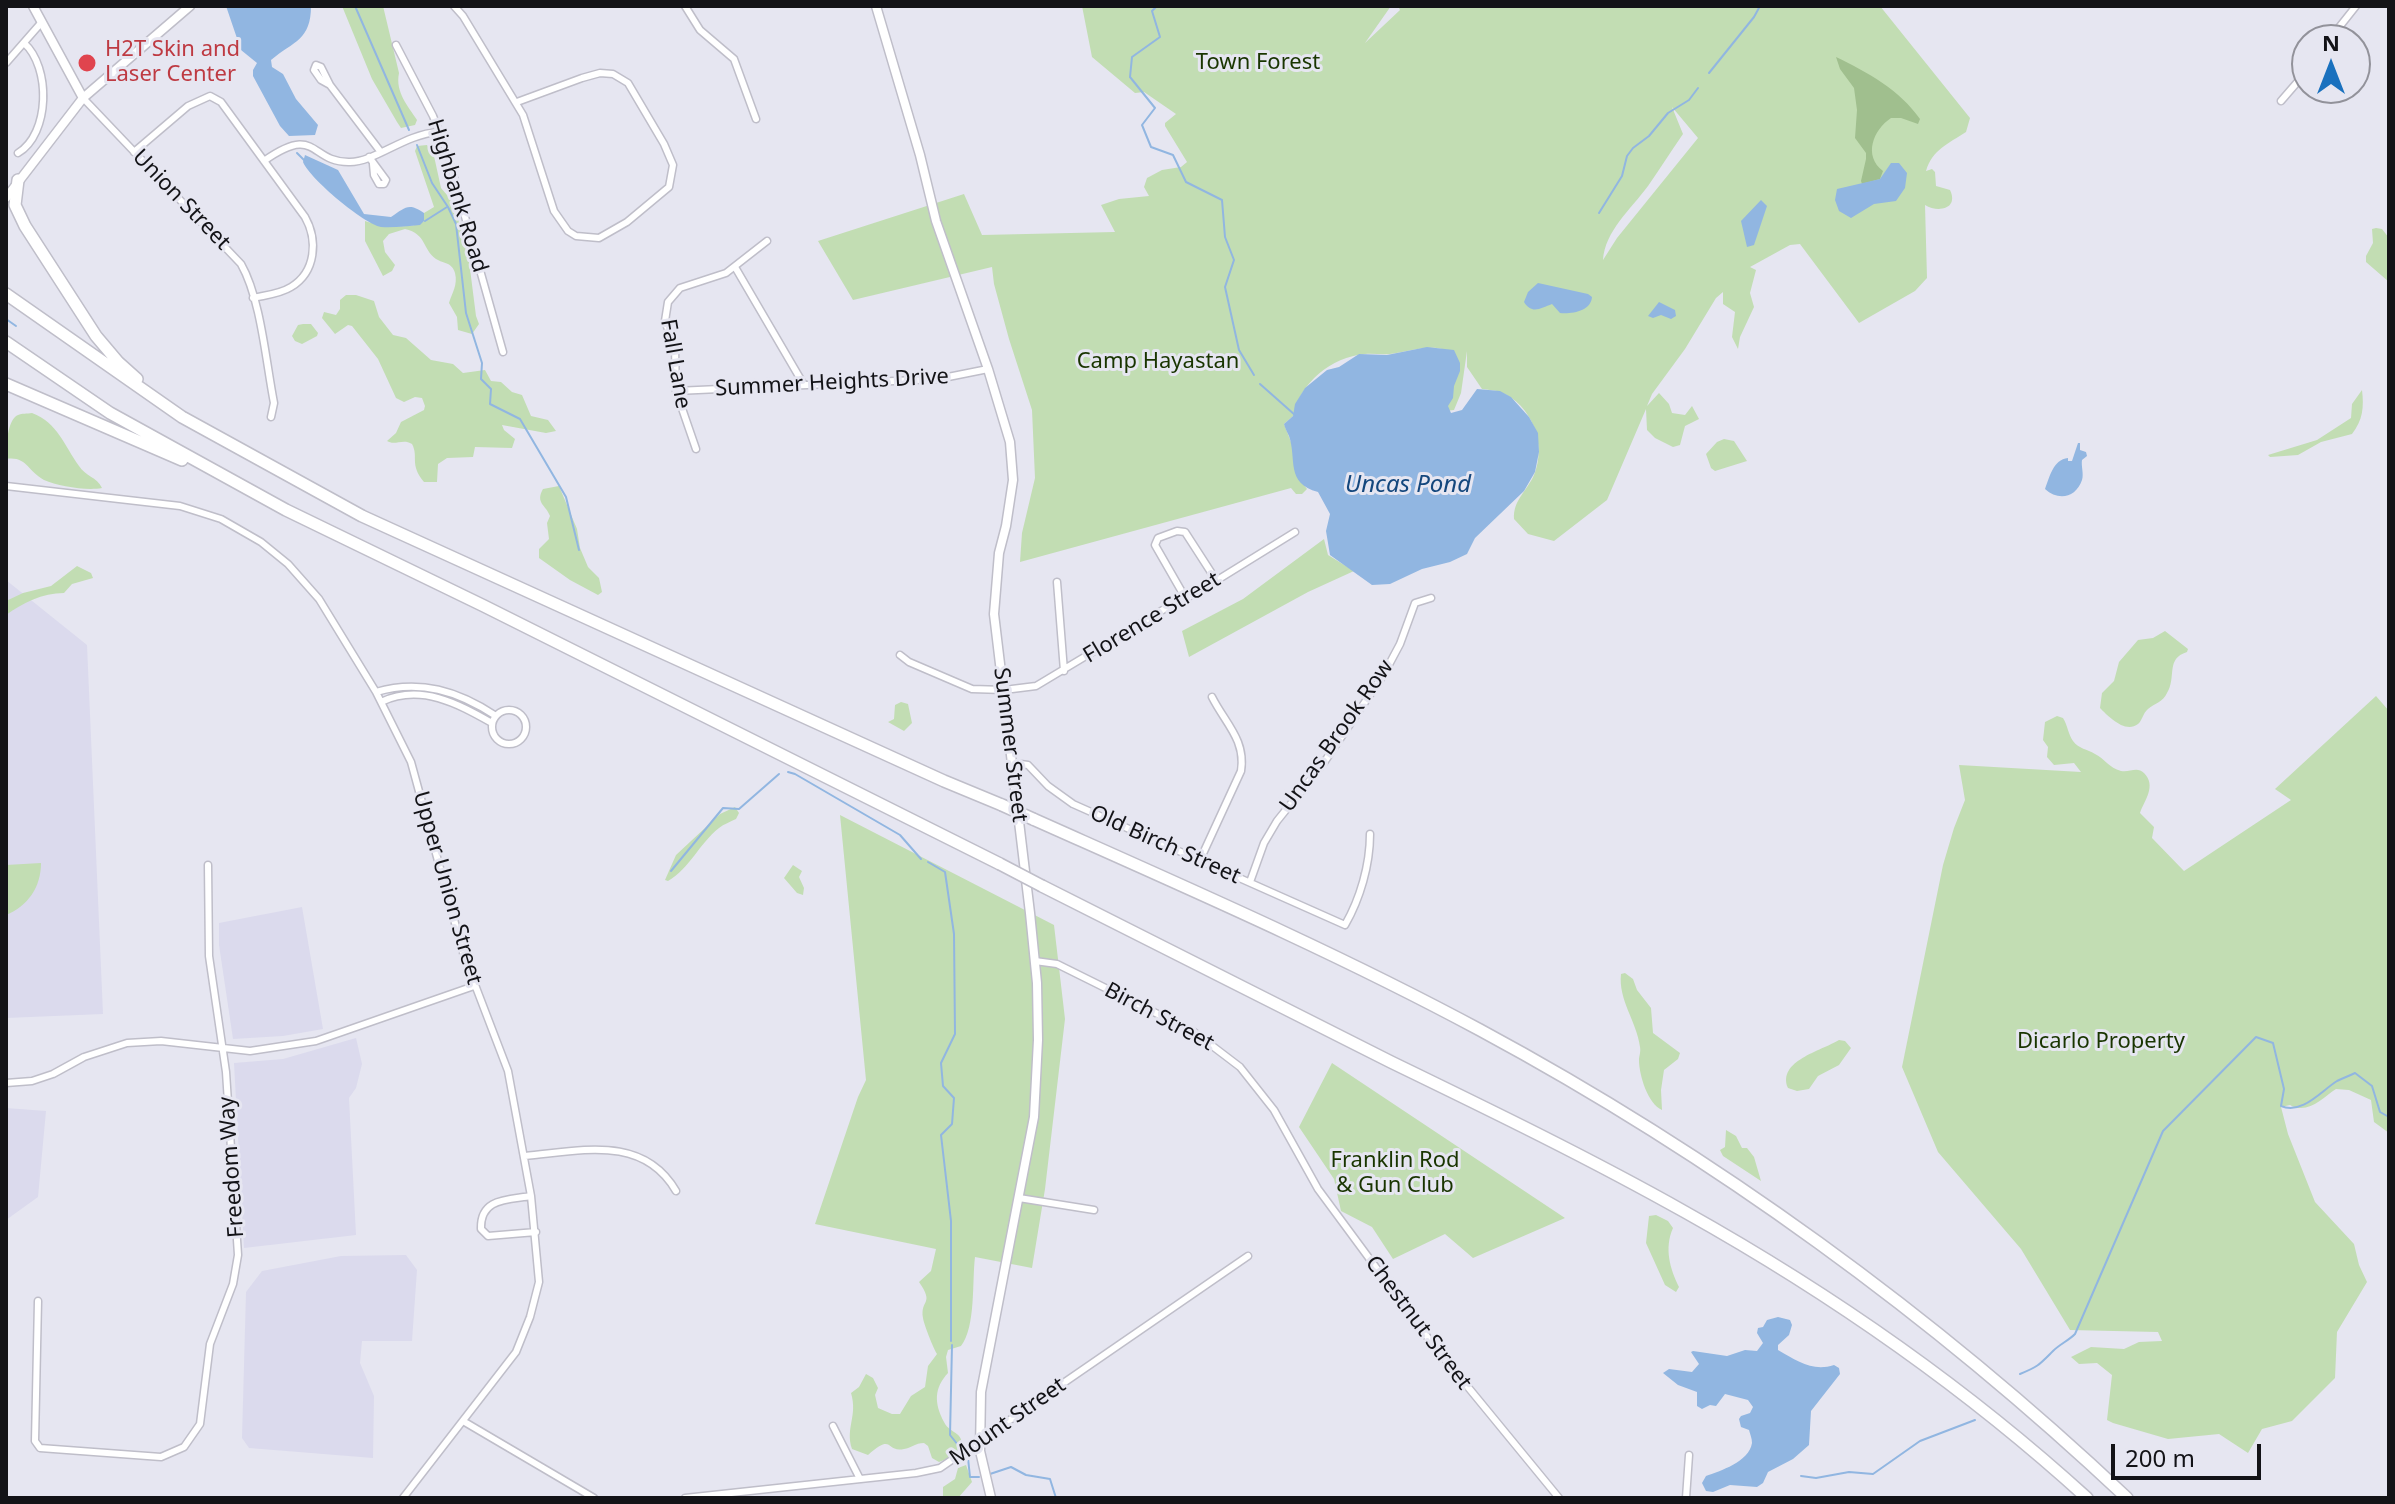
<!DOCTYPE html>
<html>
<head>
<meta charset="utf-8">
<style>
  body { margin:0 }
  #map { position:relative; width:2395px; height:1504px; overflow:hidden; background:#e6e6f1; font-family:"Noto Sans",sans-serif }
  canvas { display:block }
  .frame { position:absolute; inset:0; border:8px solid #131317; pointer-events:none }
  .north { position:absolute; left:2291px; top:24px; width:80px; height:80px; box-sizing:border-box; background:#e6e6f1; border:2px solid #92929a; border-radius:50%; rotate:0deg; font-size:22px; font-weight:700; line-height:32px; text-align:center; color:#131317 }
  .north::after { content:''; display:block; margin:auto; width:28px; height:36px; background:#1a71be; clip-path:polygon(50% 0,100% 100%,50% 72%,0 100%) }
  .scale { position:absolute; left:2111px; top:1444px; width:150px; height:36px; box-sizing:border-box; border:4px solid #131317; border-top:0; padding-left:10px; font-size:24px; line-height:28px; white-space:nowrap; color:#131317; -webkit-text-stroke:6px #e6e6f1; paint-order:stroke }
</style>
</head>
<body>
<div id="map">
<canvas width="2395" height="1504"></canvas>
<div class="frame"></div>
<div class="north">N</div>
<div class="scale">200 m</div>
</div>
<script>
const ctx = document.querySelector('canvas').getContext('2d');
ctx.lineJoin = 'round';
function fill(path, color) { ctx.fillStyle = color; ctx.fill(path, 'evenodd'); }
function strokePath(path, color, width, dash) { ctx.strokeStyle = color; ctx.lineWidth = width; ctx.lineCap = dash ? 'butt' : 'round'; ctx.setLineDash(dash || []); ctx.stroke(path); }
function label(font, color, halo, rows, align = 'center') {
  ctx.font = font + ' "Noto Sans",sans-serif'; ctx.lineWidth = 6; ctx.setLineDash([]); ctx.textBaseline = 'middle'; ctx.strokeStyle = halo; ctx.fillStyle = color; for (const [text, x, y, turn = 0] of rows) {
    ctx.save(); ctx.translate(x, y); ctx.rotate((+turn || 0) * Math.PI / 180); ctx.textAlign = isNaN(turn) ? turn : align; if (halo) ctx.strokeText(text, 0, 0); ctx.fillText(text, 0, 0); ctx.restore();
  }
}
fill(new Path2D(`
  M6 580 87 645 103 1014 6 1018Z
  M302 907 323 1029 283 1036 233 1039 219 945V923Z
  M356 1038 362 1064 356 1088 349 1098 356 1235 244 1248 234 1063 283 1059Z
  M6 1108 46 1111 38 1197 6 1220Z
  M406 1255 417 1270 412 1341H362L360 1363 374 1396 373 1458 249 1448 242 1438 246 1292 262 1271 341 1256Z`), '#dbdaed');
fill(new Path2D(`
  M342 6H383L399 73C395 92 408 106 417 120L415 125 401 128 397 122 372 79Z
  M1082 6H1391L1365 43 1400 10 1398 6H1880L1970 118 1966 132C1949 143 1932 150 1926 171L1932 169 1935 172 1936 186 1950 190C1959 209 1938 213 1925 205L1927 278 1915 291 1859 323 1800 244 1790 245 1750 267 1756 270 1750 293 1754 307 1740 337 1738 349 1732 337 1735 312 1723 304V292L1716 298 1685 349 1652 394 1647 406 1659 393 1669 404 1672 413 1685 415 1692 406 1699 419 1685 426 1680 445 1673 447 1655 438 1647 430 1646 409 1607 500 1554 541 1528 534 1514 519C1513 500 1527 491 1534 475 1547 445 1532 404 1500 392 1495 390 1488 390 1482 389L1467 367V351L1461 393 1454 410 1445 411 1446 350C1427 344 1409 352 1390 354 1382 355 1373 353 1365 354 1331 357 1300 383 1293 416L1284 424 1307 483 1304 485 1307 489 1302 494H1296L1291 488 1020 562 1022 533 1035 478 1032 410 1009 339 994 284 992 267 853 300 818 241 964 194 982 235 1115 232 1101 205 1119 199 1149 196 1144 187 1147 178 1162 170 1181 167 1187 162 1165 126V123L1176 114 1144 92 1135 93 1092 57ZM1672 107 1698 138 1617 238 1603 260C1605 231 1631 209 1648 186 1660 169 1671 151 1683 134Z
  M427 145 434 156 441 188 453 202 468 253 476 316 479 324 472 334 458 330 457 317 449 303C452 293 458 285 455 273 452 262 444 264 436 259 422 249 427 234 405 229L389 234 383 241 385 252 395 265 392 271 383 276 365 241V221C378 226 413 230 424 221V213L434 207 415 151 417 146Z
  M2376 228 2382 229 2389 238V282L2366 262V256L2373 243 2372 229Z
  M346 295H356L374 301 379 317 393 335 406 338 431 360 453 364 463 373 485 370 491 381 501 382 512 392 522 395 531 416 548 420 556 431 546 433 502 425 504 430 515 439 512 448 475 447 473 457 447 458 438 464 437 482H424C409 464 419 457 412 444 403 438 395 446 387 441L396 433 401 422 424 410 425 406 422 398 415 397 404 402 396 398 378 359 352 326 348 325 335 334 322 318 324 312 336 315 340 309V300Z
  M303 324H311L318 333 317 336 302 344 295 341 292 336 298 325Z
  M2362 390C2364 407 2363 420 2352 434L2321 442 2298 455 2270 457 2268 455 2317 440 2351 418 2352 404Z
  M32 413C58 423 64 445 79 466 85 476 97 477 102 488 86 491 58 486 44 480 27 471 27 456 6 459 6 449 7 419 18 415 22 413 27 414 32 413Z
  M1724 439 1734 441 1747 461 1715 471 1711 468 1706 454 1717 442Z
  M559 486 577 529 580 548 588 567 599 578 602 592 598 595 570 580 539 558V549L549 539 547 523 550 516C546 505 535 503 543 489Z
  M1324 539 1328 555 1354 571 1308 592 1189 657 1182 631 1243 599Z
  M77 566 91 573 93 578 72 584 64 593C42 593 23 603 6 615V601L23 593 51 586Z
  M2165 631 2188 649 2187 652C2165 659 2177 677 2167 693 2163 702 2155 703 2148 709 2143 713 2142 721 2138 724 2125 734 2108 716 2100 708L2102 693 2114 681 2119 662 2138 640 2153 638Z
  M2376 696 2389 711V1133L2374 1122 2371 1100 2349 1090 2336 1089C2322 1098 2308 1115 2290 1105L2281 1107 2288 1134 2315 1202 2354 1244 2359 1265 2367 1282 2337 1332 2335 1378 2292 1421 2262 1429 2248 1453 2219 1434 2168 1439 2113 1423 2107 1420 2112 1375 2097 1363 2079 1364 2071 1357 2091 1347 2124 1349 2139 1342 2162 1341 2158 1332 2070 1330 2021 1249 1938 1152 1902 1067 1943 865 1954 828 1965 800 1959 765 2081 772 2074 763 2054 765 2047 757 2048 747 2043 740 2045 722 2057 716 2063 718C2068 726 2068 734 2073 741 2079 749 2087 749 2095 754 2105 759 2109 768 2121 771 2129 773 2137 766 2144 773 2157 786 2144 801 2140 813L2154 827 2152 838 2184 871 2291 800 2275 789Z
  M901 702 908 704 912 723 904 731 888 722 894 719 895 705Z
  M735 807 739 813 736 819C730 822 724 824 719 828 699 844 690 868 668 881L665 880 676 855 720 814Z
  M840 815 1054 925 1065 1019 1045 1189 1032 1268 975 1257C972 1281 976 1327 961 1346L948 1350 946 1357 948 1373C934 1388 934 1403 944 1422 951 1436 967 1430 960 1454L939 1462 932 1458 928 1446 924 1443C915 1443 911 1448 904 1449 885 1453 894 1432 868 1455L852 1449C845 1428 858 1416 851 1393L859 1387 866 1374 873 1378 878 1388 875 1395 878 1408 892 1414H900L911 1396 925 1387 928 1366 937 1354C933 1347 924 1325 923 1318 920 1299 935 1305 919 1282L931 1271 936 1249 815 1224 858 1097 866 1080Z
  M41 863C41 887 28 906 6 915V865Z
  M793 865 802 871 799 877 804 888 803 895 797 893 784 878Z
  M1625 973 1633 979 1637 990 1651 1008 1653 1033 1680 1053 1678 1059 1664 1070 1661 1090 1662 1110C1648 1104 1639 1075 1639 1060 1639 1056 1641 1052 1640 1047 1637 1022 1618 1000 1621 974Z
  M1839 1040 1845 1041 1851 1048 1839 1065 1818 1076 1809 1089 1797 1091 1788 1088C1777 1061 1821 1051 1839 1040Z
  M1332 1063 1565 1218 1473 1258 1445 1234 1393 1259 1372 1227 1341 1211 1334 1179 1299 1127Z
  M1726 1130 1736 1136 1742 1148H1747L1754 1157 1761 1181 1723 1156 1720 1150 1725 1147Z
  M1656 1215 1668 1221 1673 1228C1664 1248 1670 1269 1679 1287L1676 1292 1665 1285 1646 1243 1649 1216Z
  M966 1465 972 1482 958 1498H943V1487L955 1479 958 1468Z`), '#c2ddb3');
fill(new Path2D(`
  M1836 57C1867 72 1900 90 1920 119L1918 124 1901 118H1891C1873 130 1863 156 1883 171L1880 179 1862 184 1861 181 1866 159V153L1855 138 1857 110 1854 88 1840 69Z`), '#a0bf8e');
fill(new Path2D(`
  M226 6H311C311 40 294 41 271 60L272 67 283 74 296 99 318 125 315 135 289 136 280 126 253 76V70L257 63 241 50Z
  M305 155 338 170 364 214 391 217C405 208 408 202 424 213V221L420 225C408 226 393 228 381 227 364 224 310 179 303 162Z
  M1891 163H1899L1907 173 1905 188 1896 201 1874 204 1851 218 1839 211 1835 200 1837 189 1880 179Z
  M1761 200 1767 206 1754 245 1747 247 1741 221Z
  M1538 283 1588 294 1592 297C1591 311 1573 314 1560 313L1552 304C1541 308 1532 315 1524 302L1528 292Z
  M1659 302 1675 310 1676 316 1671 319 1661 315 1653 318 1648 316Z
  M1427 347 1454 350 1460 363V371L1454 386 1453 398 1448 406 1451 413 1462 410 1477 389 1500 391 1511 397 1529 417 1538 433 1539 452 1535 472 1524 491 1475 538 1467 554 1450 562 1422 569 1390 584 1372 585 1330 555 1326 531 1330 514 1318 492C1285 483 1297 459 1289 436 1287 432 1285 428 1284 424L1293 416 1295 404 1305 388 1327 370 1339 367 1359 354 1387 355Z
  M2078 443H2080V450L2086 452 2087 456 2082 460C2081 466 2084 474 2082 480 2076 498 2058 501 2045 489 2050 476 2053 460 2068 458V461H2072Z
  M1778 1317 1790 1320 1792 1325 1789 1335 1778 1345V1350C1797 1361 1813 1372 1834 1365L1839 1368 1840 1374 1811 1411 1809 1445 1793 1459 1768 1472 1763 1483 1757 1487 1730 1485 1713 1492 1706 1491 1702 1483 1706 1476C1720 1471 1749 1462 1752 1443 1752 1438 1750 1434 1749 1430L1741 1427 1739 1419 1741 1416 1750 1413 1753 1407 1748 1400 1725 1394 1716 1406 1710 1405 1702 1409 1697 1406V1392L1678 1385 1663 1373 1669 1369 1692 1372 1699 1364 1691 1352 1693 1351 1727 1356 1745 1350 1757 1351 1763 1343 1757 1333 1758 1328 1763 1327 1767 1320Z`), '#91b6e1');
strokePath(new Path2D(`
  M355 6 409 130
  M1157 6 1152 11 1160 37 1132 57 1130 77 1155 108 1142 125 1151 147 1173 155 1186 182 1222 200 1225 237 1234 260 1225 287 1239 350 1254 375
  M1709 73 1754 17 1760 6
  M417 145 432 183 448 207 456 224 466 313 482 363 481 379 491 389 490 404 520 419 566 497 579 550
  M297 153 304 160
  M1599 213 1622 176 1627 156 1633 148 1649 136 1668 113 1689 100 1698 88
  M425 221 447 207
  M6 319 16 326
  M1260 384 1295 415
  M788 772 795 774 900 835 921 859
  M928 862 945 872 954 934 955 1034 941 1063 943 1086 954 1098 952 1124 941 1135 951 1221V1341
  M671 871 723 808 739 809 779 774
  M952 1345 950 1435 962 1450
  M2020 1374C2039 1366 2039 1365 2053 1351 2060 1344 2068 1341 2075 1334L2163 1131 2256 1037 2273 1043 2284 1089 2281 1106C2302 1115 2321 1091 2337 1081 2343 1078 2349 1076 2355 1073L2372 1086 2380 1112 2389 1117
  M968 1458 970 1477H979
  M990 1474 1011 1467 1026 1475 1050 1479 1056 1498
  M1801 1476 1816 1478 1849 1472 1873 1474 1920 1441 1975 1420`), '#91b6e1', 2);
const minor = new Path2D(`
  M454 6 463 16 523 115 554 211 568 231 576 236 599 238 627 222 669 187 673 165 664 144 628 83 613 74 600 73 582 78 517 102
  M685 6 700 30 734 59 756 119
  M2329 40 2356 6
  M396 45 433 116 446 149 503 352
  M6 63 41 23
  M330 85 321 67 316 65 314 70 321 80 330 85 380 151
  M83 98 241 264C261 299 266 363 274 403L271 417
  M2281 101 2307 71
  M134 152 188 106 210 96 221 102 305 217C318 240 316 272 291 287 280 294 266 295 253 298
  M18 153C50 134 51 67 24 43
  M369 157 386 180 384 184H379L374 175 373 164
  M264 161C318 123 309 163 350 162 375 162 405 134 438 132
  M735 267 804 385
  M676 391 938 379 988 369
  M696 449 676 391 675 349 665 321 668 302 680 288 726 273 767 241
  M6 486 180 506 221 519 261 542 288 564 319 599 376 692 411 762 464 956 508 1071 531 1196 539 1282 530 1317 516 1352 403 1498
  M1057 582 1064 671
  M1186 599 1155 545 1158 538 1177 531 1185 532 1216 580
  M900 655 909 662 972 689 1004 690 1036 686 1166 608 1198 592 1295 532
  M376 692C420 679 458 691 496 716
  M381 702C421 683 458 704 492 723
  M492 727a17 17 0 1 1 34 0a17 17 0 1 1-34 0Z
  M1013 763 1028 765 1048 786 1073 804 1345 925C1360 899 1370 865 1370 834
  M1200 860 1241 771C1246 740 1225 723 1212 697
  M1250 882 1264 843 1277 821 1323 764 1384 674 1400 644 1415 603 1431 598
  M1035 961 1057 964 1194 1032 1240 1067 1274 1110 1318 1189 1431 1342 1559 1498
  M6 1083 32 1081 53 1074 84 1057 127 1043 161 1041 250 1051 316 1041 474 986
  M525 1156C580 1151 643 1134 676 1191
  M531 1196C507 1200 480 1198 481 1229L488 1236 536 1232
  M1019 1198 1094 1210
  M38 1301 35 1441 40 1448 161 1457 184 1447 200 1424 210 1344 233 1284 238 1255 226 1072 209 956 208 865
  M463 1421 594 1498
  M833 1426 860 1479
  M685 1498 916 1473 940 1468 1248 1256
  M1686 1498 1689 1455`);
const secondary = new Path2D(`
  M33 6 83 98
  M876 6 920 155 936 221 988 369 1010 442 1013 480 1006 526 999 553 994 614 1030 913 1037 983 1038 1040 1034 1117 981 1392 980 1451 991 1498
  M6 198 83 98 190 6`);
const motorway = new Path2D(`
  M18 180 15 205 25 226 96 336 118 362 137 379
  M6 294 182 417 362 516 944 781 1002 805
  M6 342 110 413 286 510 484 606 1000 864
  M6 384 182 460
  M1033 819C1183 886 1335 952 1480 1030 1714 1156 1934 1316 2127 1498
  M1042 886C1158 945 1274 1004 1391 1062 1490 1110 1589 1158 1685 1212 1828 1292 1965 1387 2087 1498`);
strokePath(minor, '#bfbec9', 9);
strokePath(secondary, '#bfbec9', 11);
strokePath(motorway, '#bfbec9', 14);
strokePath(minor, '#fff', 6);
strokePath(secondary, '#fff', 8);
strokePath(motorway, '#fff', 11);
const motorwayBridge = new Path2D(`
  M1002 805 1033 819
  M1000 864 1042 886`);
strokePath(motorwayBridge, '#bfbec9', 14, []);
strokePath(motorwayBridge, '#fff', 11);
for (const [x, y, r, color] of [
  [87,63,10,"#e0444e"]
]) { const dot = new Path2D(); dot.arc(x, y, r, 0, 2 * Math.PI); ctx.fillStyle = color; ctx.fill(dot); strokePath(dot, '#e6e6f1', 3); }
label('22px', '#be3a42', '#e6e6f1', [
  ["H2T Skin and",105,50],
  ["Laser Center",105,75]
], 'left');
label('22px', '#193500', '#e6e6f1', [
  ["Town Forest",1258,63],
  ["Camp Hayastan",1158,362],
  ["Dicarlo Property",2101,1042],
  ["Franklin Rod",1395,1161],
  ["& Gun Club",1395,1186]
]);
label('22px', '#131317', '#e6e6f1', [
  ["Highbank Road",457,196,73],
  ["Union Street",181,200,46],
  ["Fall Lane",675,364,80],
  ["Summer Heights Drive",832,383,-3],
  ["Florence Street",1152,618,-31],
  ["Uncas Brook Row",1337,736,-55],
  ["Summer Street",1010,745,83],
  ["Old Birch Street",1165,845,24],
  ["Upper Union Street",447,888,74],
  ["Birch Street",1159,1017,28],
  ["Freedom Way",232,1167,-94],
  ["Chestnut Street",1418,1323,53],
  ["Mount Street",1008,1422,-35]
]);
label('italic 24px', '#14477d', '#e6e6f1', [
  ["Uncas Pond",1408,485]
]);
</script>
</body>
</html>
